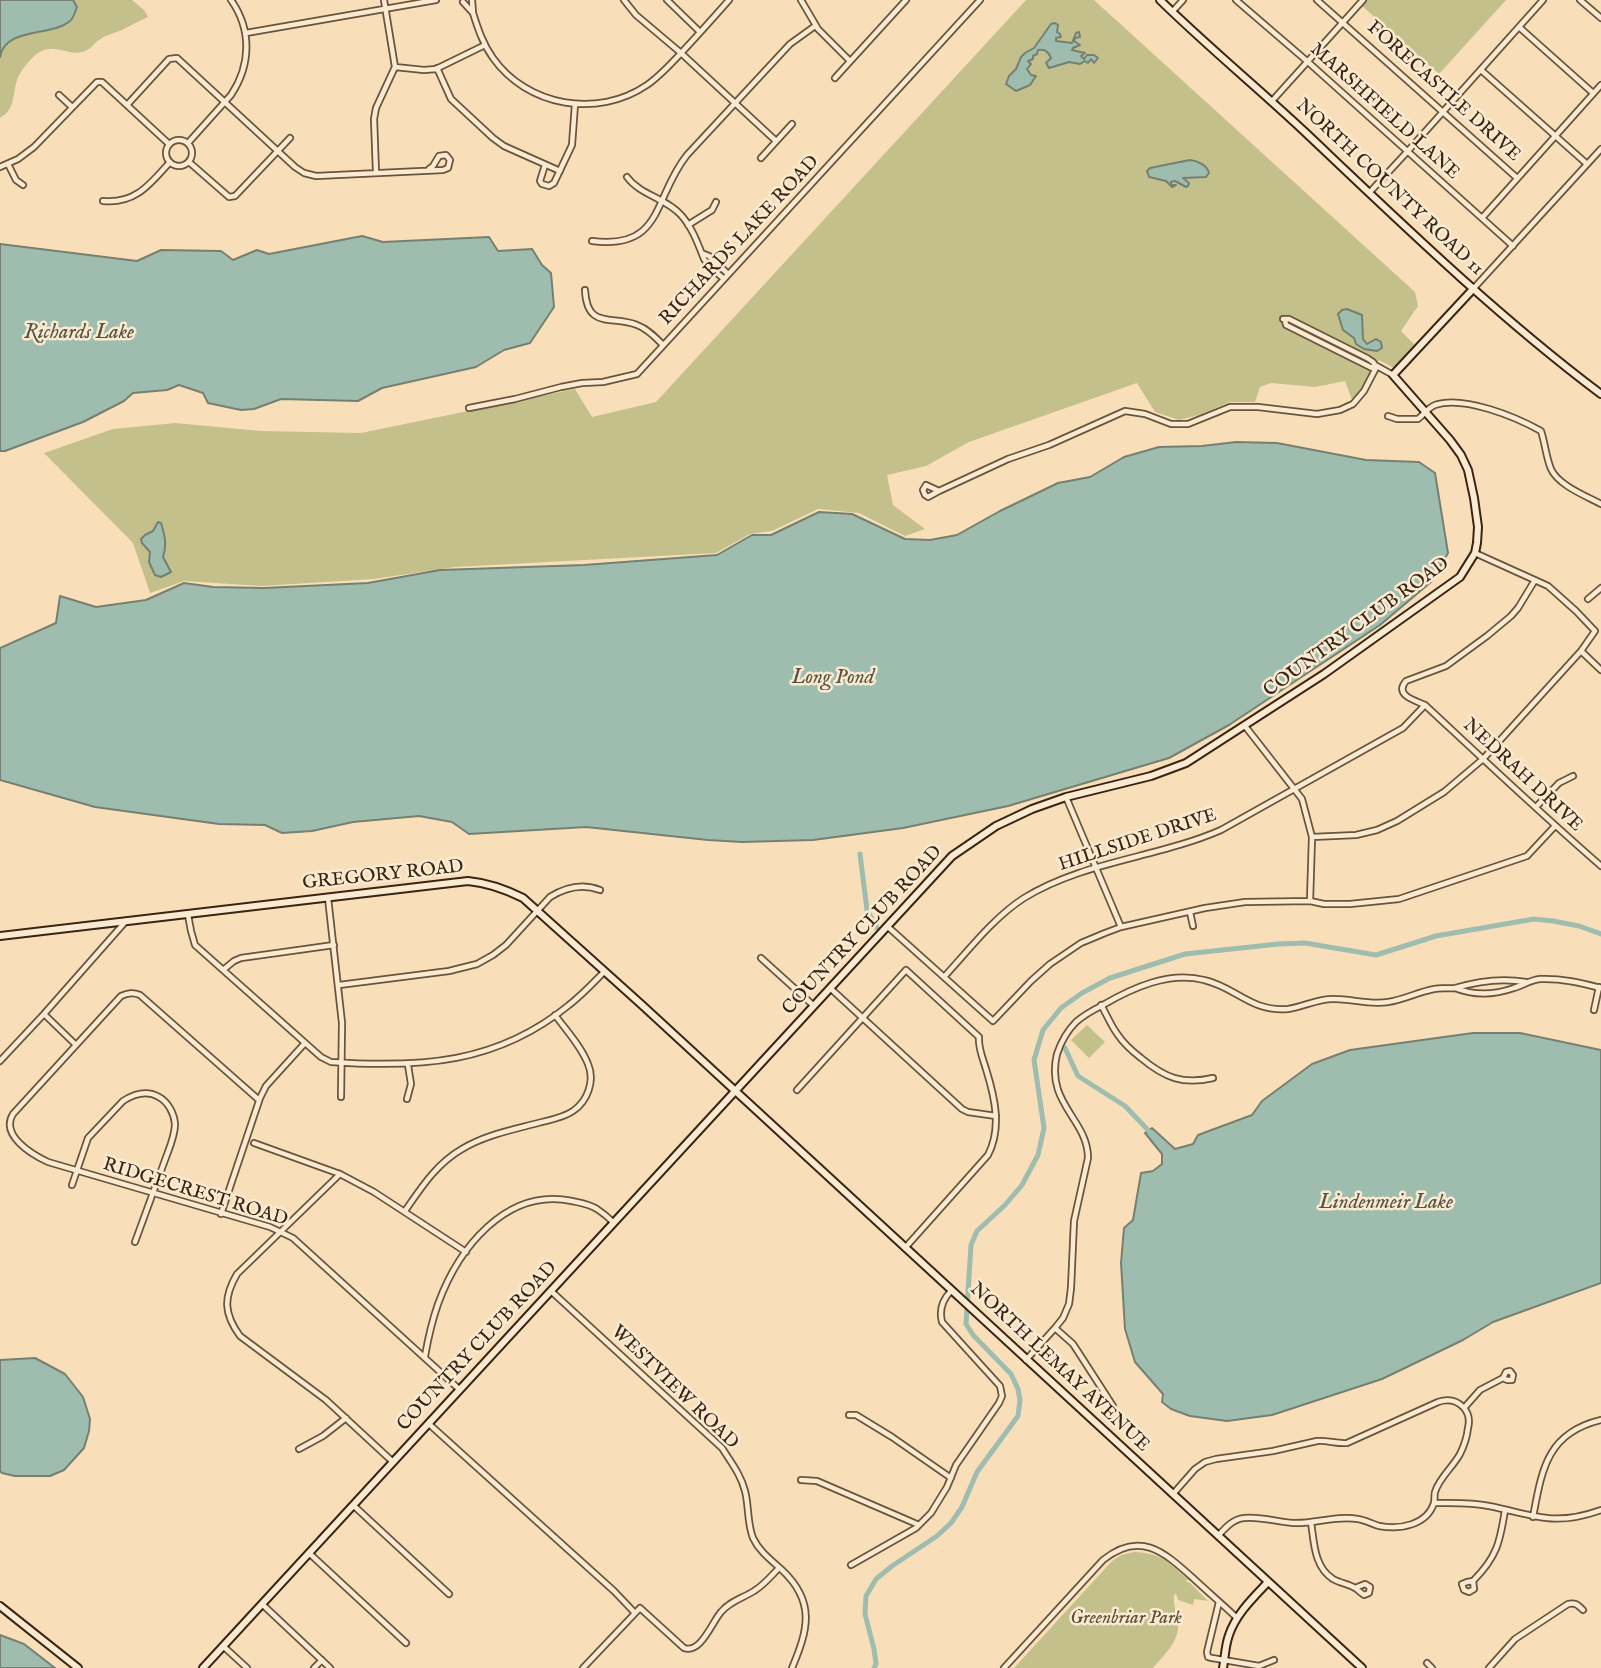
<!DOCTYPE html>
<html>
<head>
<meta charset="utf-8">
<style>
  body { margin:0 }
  canvas { display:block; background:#f9dfb9 }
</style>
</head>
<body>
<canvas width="1601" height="1668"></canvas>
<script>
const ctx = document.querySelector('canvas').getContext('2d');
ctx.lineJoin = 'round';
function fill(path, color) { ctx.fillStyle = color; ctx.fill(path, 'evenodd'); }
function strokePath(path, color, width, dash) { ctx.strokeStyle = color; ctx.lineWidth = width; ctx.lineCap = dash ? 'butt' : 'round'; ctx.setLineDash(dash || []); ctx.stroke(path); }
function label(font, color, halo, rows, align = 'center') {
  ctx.font = font + ' "IM FELL English",serif'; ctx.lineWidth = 5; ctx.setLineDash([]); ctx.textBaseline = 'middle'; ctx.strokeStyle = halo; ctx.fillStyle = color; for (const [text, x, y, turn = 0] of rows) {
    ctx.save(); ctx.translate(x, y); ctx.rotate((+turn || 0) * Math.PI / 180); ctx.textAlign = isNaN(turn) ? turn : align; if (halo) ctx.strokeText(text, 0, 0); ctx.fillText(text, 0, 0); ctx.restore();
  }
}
fill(new Path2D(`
  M0 0H132L144 10 148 17C139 21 132 25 124 29 116 33 107 34 99 40 93 44 91 50 82 52 69 56 54 43 40 52 32 56 20 71 17 80 12 96 16 108 0 118Z
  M1026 0H1094L1415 292 1418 306 1401 331 1415 345 1394 368 1379 360 1359 393 1352 400 1345 381 1315 387 1271 383 1260 387 1255 402H1230L1199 415 1179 420 1155 412 1137 383 969 442 926 466 887 475 893 505 925 529 905 536 859 513 818 509 772 531 750 534 716 553 455 567 374 579 261 586 184 581 150 593 133 543 44 453 113 429 175 423 261 431 361 433 575 389 592 417 656 402Z
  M1367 0H1506L1439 74 1362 6Z
  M1087 1025 1105 1042 1089 1058 1071 1040Z
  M1134 1552C1161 1553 1168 1562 1188 1579L1186 1582H1189L1208 1601 1194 1599 1193 1605 1178 1600 1176 1594 1174 1595C1173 1605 1177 1614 1178 1624 1179 1642 1164 1655 1153 1668H1014L1112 1561 1121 1555Z`), '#c4c08b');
const water = new Path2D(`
  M0 0H73L77 7C75 11 74 18 70 21 51 37 5 27 0 57Z
  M1055 23 1058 25 1057 32 1060 34 1061 37 1056 38V41L1072 43 1076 33 1079 32 1080 37 1075 38 1074 41 1080 45 1073 48 1072 50 1085 53 1081 56 1084 59 1087 55H1094L1098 58 1094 63 1091 59 1088 63 1085 61 1080 64 1069 62 1049 68 1046 63 1051 58C1048 52 1046 49 1038 50L1037 54 1033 56V59L1028 61 1031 64 1027 69 1031 75 1036 76 1030 85 1016 91 1006 84 1009 76 1016 69 1021 57 1025 53 1034 48 1051 24Z
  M1190 160C1198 161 1207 165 1209 173L1206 177 1183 178 1189 183 1188 186 1186 187 1175 181 1171 182V185H1176L1172 187 1166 181 1149 177 1147 171 1150 168Z
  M362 236 383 242 489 237 498 251 532 249 542 265 551 273 554 307 530 343 504 350 476 367 382 388 358 401 281 399 254 409 241 410 208 403 203 393 179 385 167 390 133 393 124 401 83 422 5 451H0V244L137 261 161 250 221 251 233 260 257 250 269 254Z
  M1347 309 1362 315 1363 339 1367 344 1376 339 1381 342 1382 348 1377 351 1364 349 1356 344 1354 338 1343 330 1338 314 1342 310Z
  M1236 442 1277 443 1366 460 1419 462 1435 473 1448 553 1431 582 1380 625 1229 725 1169 758 1008 806 903 828 813 840 742 842 708 840 586 827 469 834 452 822 419 816 353 822 312 831 282 833 265 825 219 824 95 807 0 780V648L56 623 60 596 96 607 146 600 184 583 213 587 264 588 368 583 440 570 584 565 717 555 752 535H771L819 512 852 514 905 539 930 540 957 535 1000 511 1058 483 1090 477 1124 457 1159 447 1202 446Z
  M158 522 161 523C165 536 167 545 163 557L171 572 161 577 155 575 149 562 150 552 142 543 141 539 145 535 153 531Z
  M1473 1033H1520L1601 1050V1283L1493 1322 1463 1340 1382 1379 1272 1415 1227 1421 1190 1416 1171 1409 1162 1402 1163 1394 1135 1362 1125 1329 1121 1263 1124 1228 1133 1220 1141 1173 1153 1171 1162 1164V1154L1145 1133 1152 1128 1175 1149 1193 1144 1198 1135 1252 1115 1262 1101 1312 1064 1350 1050Z
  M35 1358 65 1374 83 1397 90 1419 89 1431 84 1448 64 1470 50 1476H15L2 1473 0 1471V1360Z
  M0 1635 24 1644 55 1668H0Z`);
fill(water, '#9ebdaf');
strokePath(water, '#768071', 2);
strokePath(new Path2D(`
  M860 854 867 910 877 928
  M1065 1048 1078 1076 1125 1106 1148 1130
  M874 1668 876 1664 874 1649 865 1614 866 1596 876 1579 892 1566 937 1536 951 1523 962 1507 977 1472 1018 1416 1020 1400 1018 1389 1011 1374 973 1335 966 1324 971 1245 977 1231 1005 1205 1022 1185 1038 1155 1044 1128 1034 1060 1043 1030 1061 1008 1082 993 1110 978 1185 954 1278 944 1305 943 1376 955 1436 936 1534 919 1553 921 1579 926 1601 934`), '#9ebdaf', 5);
const street = new Path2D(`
  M624 0 636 15 681 53 776 141
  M667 0 700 32
  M801 0 818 29 850 61
  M1236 0 1308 62 1513 246
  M1317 0 1517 178
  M1580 0 1601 18
  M463 2 473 13 472 0
  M1172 12 1183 0
  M473 13C478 29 483 44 493 58 527 106 597 119 647 85 660 76 671 64 682 52 698 35 714 17 729 0
  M1519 27 1593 93
  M246 33 436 0
  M395 67 424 70 436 69 485 45
  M437 68 451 99 493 138 504 146 560 171
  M1481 70 1587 164
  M835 78 906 0
  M59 95 72 107
  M1272 101 1363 0
  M127 105 169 59 177 58 295 167 304 173 316 176 443 170 448 168 450 160 446 155 439 156 433 166 429 169
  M166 153a13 13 0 1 1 26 0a13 13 0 1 1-26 0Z
  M188 143 231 95C251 65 252 30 231 0
  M761 158 792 124
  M189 162 229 197 235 196 290 138
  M8 164 16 180 23 185
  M545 165 540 181 542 184 549 186 554 183 572 145 575 104
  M0 167 18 159 34 147 97 82H102L169 144
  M376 172 374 119 376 108 395 67 384 0
  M627 177C640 195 666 198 681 215 692 227 698 244 704 259 708 266 718 274 724 279
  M1369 193 1407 152 1543 0
  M103 201C136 204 150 184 170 162
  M1482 218 1601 85
  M688 225 712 210 716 202
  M592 241C664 250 653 197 687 155L790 44 815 26
  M704 254 709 256 728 274
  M1474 288 1601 149
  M585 290C587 330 612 315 637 325 648 329 656 338 663 345
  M1283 319H1289L1367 358 1373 362 1375 365 1393 375
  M1285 320 1286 325 1372 368 1375 365
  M469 408 515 399 561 387 582 383 603 382 637 374 980 0
  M1388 416 1397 419H1418C1423 415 1429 407 1435 405 1463 395 1516 417 1541 431 1545 443 1546 457 1551 469 1558 485 1586 496 1601 504
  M939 491 928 497 925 495 923 490 926 485 939 491 1008 459 1049 445 1125 411 1145 414 1171 424H1188L1230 407H1258L1317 414 1340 410 1353 404 1364 391 1377 366
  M1535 580 1518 608 1511 616 1487 636 1446 666 1406 681C1394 695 1414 700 1425 705 1483 759 1541 814 1601 866
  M1588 599 1601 588
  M1581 651 1601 670
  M1245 726 1302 799 1312 837 1310 901
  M1066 797 1121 927
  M1536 807 1559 783 1573 776
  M1312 837 1356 835 1377 830 1397 821 1444 792 1483 759 1581 651 1595 631 1576 611 1548 586 1475 553
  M328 898 342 1023 341 1097
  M1190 912 1193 926
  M188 915 191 931 195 945 321 1057 331 1062C420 1068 497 1064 569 1005 582 995 593 983 604 972
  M887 926 993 1021 1031 981 1050 964 1081 943 1105 933 1121 927 1205 908 1245 902 1310 901 1324 904H1350L1399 899 1527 856 1555 826
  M761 958 814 1006
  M223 970 234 961 241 958 334 945
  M944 977C969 950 993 918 1024 898 1084 861 1157 858 1221 830L1403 728 1425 705
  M1526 982C1503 978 1478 981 1455 988 1475 996 1494 995 1514 988 1524 985 1530 980 1540 979 1561 978 1581 983 1601 988
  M339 985 449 971 477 964 493 955 506 945 550 897C566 887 582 883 600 890
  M830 988 962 1109 968 1112 996 1116
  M1101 1005C1107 1015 1111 1026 1118 1035 1124 1044 1132 1051 1141 1058 1165 1078 1183 1085 1213 1078
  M1594 1010 1599 987
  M44 1014 76 1045
  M0 1061 44 1014 126 921
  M797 1090 906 970 979 1037C978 1048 983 1059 986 1069 995 1098 1002 1128 988 1155L905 1248
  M407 1099 411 1084 408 1065
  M259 1100 140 995C133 992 128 993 121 996L13 1114C0 1135 31 1154 48 1162L270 1227 293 1238 460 1390
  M254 1143 340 1174 374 1192 466 1252
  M340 1174 237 1274C223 1298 224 1314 240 1336L326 1400 393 1462
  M72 1185 88 1138 123 1101C134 1094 147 1090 159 1097 168 1102 174 1113 175 1124 175 1136 169 1149 165 1160 155 1187 145 1215 135 1242
  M405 1211C421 1188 436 1164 462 1149 485 1135 512 1130 538 1123 549 1120 563 1118 573 1111 588 1101 595 1080 588 1064 581 1046 566 1030 555 1015
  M221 1214 260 1098 266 1086 305 1043
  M551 1291 722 1448C731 1462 741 1475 745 1491 749 1506 747 1523 753 1538 759 1551 771 1560 782 1570 816 1602 808 1630 792 1668
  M1055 1328 1073 1344 1113 1406
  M425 1356C428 1339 432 1321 438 1304 458 1249 506 1187 572 1201 581 1203 589 1204 597 1209 603 1213 609 1218 614 1223
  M1026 1360 1055 1328 1063 1318 1069 1304 1071 1288 1074 1221 1088 1158C1088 1119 1045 1104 1057 1054 1061 1042 1067 1031 1076 1022 1084 1015 1093 1010 1103 1005 1132 988 1169 971 1204 980 1236 987 1250 1012 1288 1009 1304 1007 1318 998 1335 999 1352 999 1369 1005 1388 1002 1403 1000 1418 992 1434 989 1441 988 1448 988 1455 988
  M1464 1408 1480 1390 1503 1378 1506 1372 1510 1371 1513 1375 1512 1380H1507L1503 1378
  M849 1415H856L892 1437 951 1478
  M429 1424 614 1591 634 1612
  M299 1449 323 1436 346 1418
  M801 1480 817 1481 919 1525
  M1173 1494 1195 1469 1205 1462 1216 1459 1273 1451 1317 1441C1327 1440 1337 1444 1347 1443L1438 1402C1447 1399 1456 1400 1463 1407 1469 1413 1470 1420 1468 1428 1467 1437 1464 1446 1460 1454 1453 1467 1439 1478 1435 1492 1434 1495 1435 1499 1434 1503
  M353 1505 449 1594
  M1533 1517C1542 1469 1547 1433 1601 1420
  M1311 1522C1314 1542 1314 1567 1333 1579 1340 1583 1349 1584 1355 1588 1358 1590 1361 1593 1364 1595L1369 1593 1370 1587 1365 1584 1355 1588
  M1218 1536C1225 1528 1233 1519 1244 1518 1260 1516 1277 1522 1293 1523 1315 1524 1337 1515 1358 1519 1365 1520 1372 1524 1379 1526 1400 1530 1427 1525 1434 1503 1452 1503 1471 1502 1489 1506 1535 1515 1553 1527 1601 1510
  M309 1553 406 1643
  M851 1565 916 1528 931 1513 947 1487 956 1465 999 1403 1002 1396 1000 1386 942 1322C939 1310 942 1300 951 1291
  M1473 1581 1474 1589 1469 1592 1464 1590 1462 1584 1467 1582 1473 1581C1497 1557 1500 1542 1505 1510
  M1219 1602 1207 1652 1208 1657 1212 1658 1259 1666 1274 1660
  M262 1604 330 1668
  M223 1646 247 1668
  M1427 1663 1432 1668
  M314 1668 322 1660
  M583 1668 640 1608 684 1648C701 1654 712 1622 721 1612 730 1601 743 1598 754 1591 764 1585 771 1576 779 1568
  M1004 1668 1103 1560C1140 1530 1164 1552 1193 1578 1207 1591 1222 1604 1237 1618
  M1489 1668 1515 1639 1568 1604C1575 1602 1578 1605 1583 1610`);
const secondary = new Path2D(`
  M1160 0C1207 46 1258 88 1306 133 1401 223 1496 315 1601 394
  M0 936 468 881C489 883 505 889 523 898L642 1005 1362 1668
  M0 1606 78 1668
  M203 1668 952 856 996 826 1032 809 1066 797 1151 776 1186 763 1324 674 1460 577 1475 553 1477 543 1478 527 1474 498 1468 470 1461 455 1450 440 1393 375 1474 288
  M1223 1668C1225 1657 1225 1646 1229 1635 1236 1614 1253 1598 1268 1582`);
strokePath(street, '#6a543c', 8);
strokePath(secondary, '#3a2513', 10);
strokePath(street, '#fbead2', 4.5);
strokePath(secondary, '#fbead2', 6);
label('19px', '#3a2513', '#fbead2', [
  ["FORECASTLE DRIVE",1443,92,42],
  ["MARSHFIELD LANE",1384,112,42],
  ["NORTH COUNTY ROAD 11",1389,188,43],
  ["RICHARDS LAKE ROAD",740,241,-47],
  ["COUNTRY CLUB ROAD",1357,628,-36],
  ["NEDRAH DRIVE",1522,776,43],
  ["HILLSIDE DRIVE",1138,841,-18],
  ["GREGORY ROAD",383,876,-6],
  ["COUNTRY CLUB ROAD",863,931,-47],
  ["RIDGECREST ROAD",195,1193,17],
  ["COUNTRY CLUB ROAD",478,1347,-47],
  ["NORTH LEMAY AVENUE",1059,1368,43],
  ["WESTVIEW ROAD",674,1388,44]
]);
label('italic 19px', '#5c4c31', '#fbead2', [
  ["Greenbriar Park",1126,1619]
]);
label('italic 21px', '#585342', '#fbead2', [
  ["Richards Lake",79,334],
  ["Long Pond",833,679],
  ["Lindenmeir Lake",1386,1204]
]);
</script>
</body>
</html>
